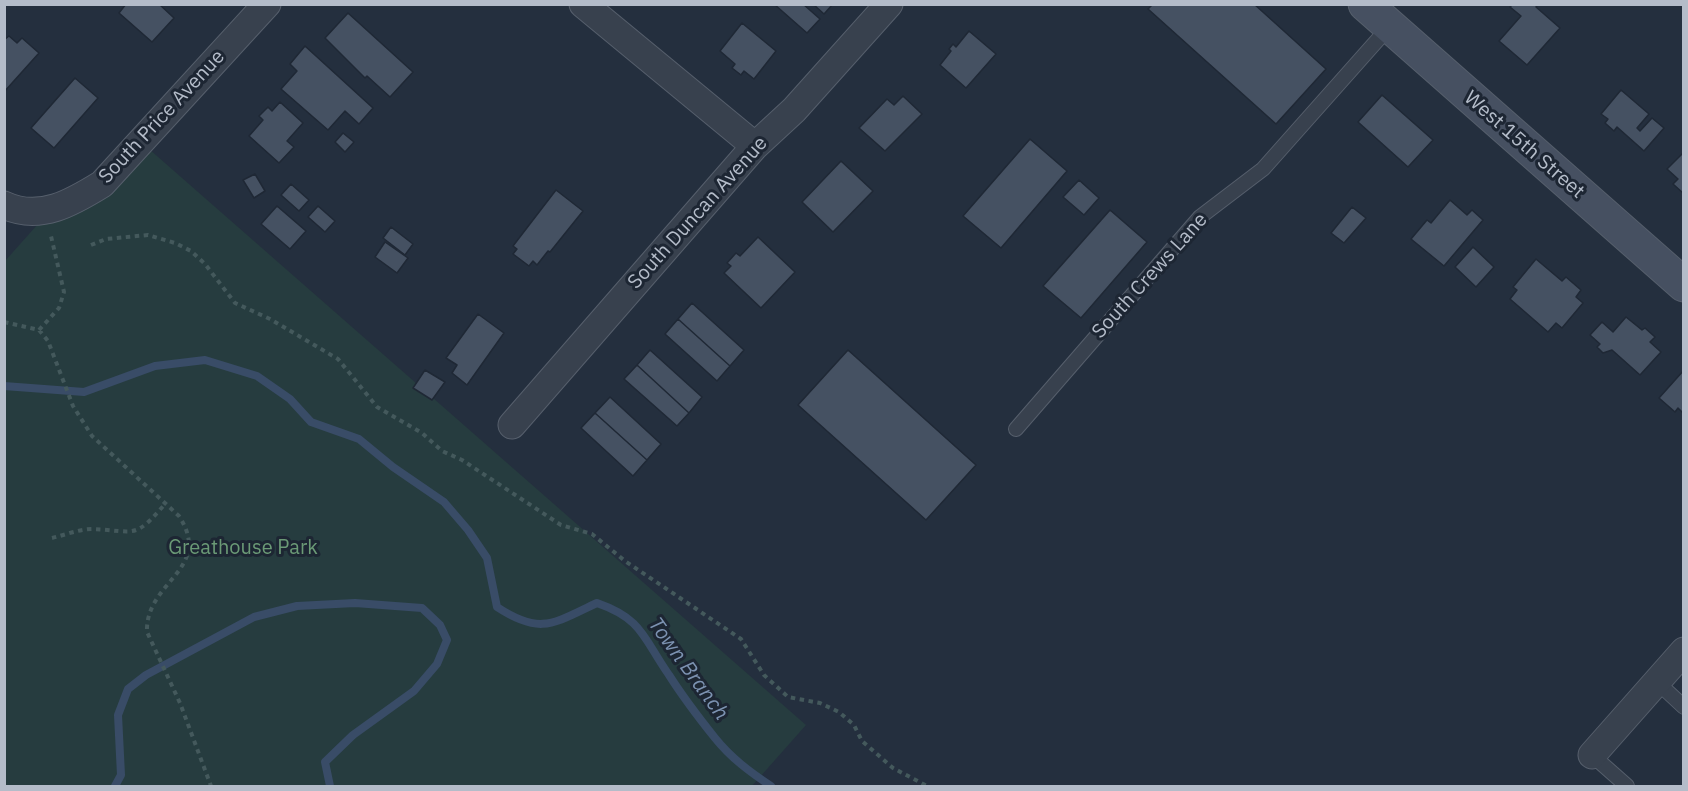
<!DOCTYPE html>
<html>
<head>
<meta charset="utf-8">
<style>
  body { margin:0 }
  #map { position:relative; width:1688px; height:791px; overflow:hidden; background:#242f3e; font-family:"IBM Plex Sans",sans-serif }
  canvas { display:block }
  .frame { position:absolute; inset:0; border:6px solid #b4bcc9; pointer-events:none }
</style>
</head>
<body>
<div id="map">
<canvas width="1688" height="791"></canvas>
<div class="frame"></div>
</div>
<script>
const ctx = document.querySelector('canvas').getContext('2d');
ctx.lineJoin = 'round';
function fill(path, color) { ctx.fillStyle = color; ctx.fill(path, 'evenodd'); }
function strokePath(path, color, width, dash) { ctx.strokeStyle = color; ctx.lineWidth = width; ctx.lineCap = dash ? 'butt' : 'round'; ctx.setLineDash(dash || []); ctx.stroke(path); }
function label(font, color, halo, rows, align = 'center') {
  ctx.font = font + ' "IBM Plex Sans",sans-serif'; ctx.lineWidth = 6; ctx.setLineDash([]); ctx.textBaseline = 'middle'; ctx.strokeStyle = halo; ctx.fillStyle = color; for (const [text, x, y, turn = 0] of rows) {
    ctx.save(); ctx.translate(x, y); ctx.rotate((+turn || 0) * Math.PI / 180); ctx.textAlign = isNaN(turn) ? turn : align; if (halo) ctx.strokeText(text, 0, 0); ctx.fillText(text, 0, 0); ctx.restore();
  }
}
fill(new Path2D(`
  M141 142 806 725 752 786H5V261L46 215Z`), '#263c3f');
strokePath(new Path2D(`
  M4 386 84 392 155 366 205 360 257 376 290 399 311 422 359 439 393 467 444 502 468 530 487 558 497 607C541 636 554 623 597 603 643 619 643 638 669 675 683 697 699 718 715 738 731 758 750 772 771 786
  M115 786 121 775 118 715 128 689 146 675 254 617 297 606 355 603 422 608 440 625 447 640 437 664 414 691 353 735 325 762 330 786`), '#394c67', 8);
const building = new Path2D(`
  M126 4H159L174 18 152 42 119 13Z
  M774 4H803L820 19 807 33Z
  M813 4H833L824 14Z
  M1153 4H1254L1326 69 1276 124 1148 9Z
  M1513 4H1538L1536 7 1560 28 1527 65 1499 41 1521 16 1510 7Z
  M348 13 413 72 390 97 367 76 365 78 325 38Z
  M742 23 776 51 754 79 744 71 741 75 732 68 735 64 720 51Z
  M969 31 996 54 966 88 940 65 951 51 949 49 953 44 956 47Z
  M9 36 17 43 22 38 39 53 4 92V40Z
  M305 46 373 108 359 124 345 111 328 130 281 89 297 71 290 64Z
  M75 78 98 98 54 148 31 128Z
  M1621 90 1649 114 1637 128 1640 131 1652 118 1664 128 1644 151 1617 127 1614 131 1605 123 1608 119 1601 114Z
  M1382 95 1433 140 1408 167 1358 122Z
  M903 96 922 114 885 151 859 128 887 99 894 105Z
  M280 102 303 123 287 141 294 147 279 163 249 136 263 120 259 116 268 107 272 111Z
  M343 133 354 142 345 152 335 142Z
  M1030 139 1067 171 1001 248 963 216Z
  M1684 152V192L1683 193 1673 184 1678 179 1667 169Z
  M841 161 873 191 833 232 802 202Z
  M255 174 265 191 254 198 243 180Z
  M1079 180 1099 198 1084 215 1063 197Z
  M291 184 309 200 299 211 281 195Z
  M556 190 583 211 550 252 548 251 537 265 533 261 529 266 513 254 517 249 513 246Z
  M1450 200 1467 215 1472 210 1483 220 1444 266 1411 239 1427 220 1431 223Z
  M277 206 306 231 290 249 261 224Z
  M318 206 335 221 325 232 308 217Z
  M1352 207 1366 218 1344 243 1331 233Z
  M1110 210 1147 242 1081 318 1043 286Z
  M391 227 413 244 405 255 383 238Z
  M758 237 795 272 761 308 724 273 731 266 727 263 736 253 740 256Z
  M385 242 408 258 397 273 375 257Z
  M1473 247 1494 267 1476 287 1455 267Z
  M1536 259 1562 281 1566 277 1581 290 1576 297 1583 303 1562 328 1556 323 1548 332 1510 299 1517 290 1513 287Z
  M692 303 744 350 730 366 678 319Z
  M478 314 504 333 467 385 452 373 457 365 446 358Z
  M1626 317 1642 330 1645 328 1655 337 1650 342 1661 352 1640 375 1612 350 1603 353 1597 347 1600 344 1590 335 1602 322 1613 332Z
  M678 319 730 366 717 381 665 334Z
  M650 350 702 397 689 413 637 365Z
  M848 350 976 465 926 520 798 405Z
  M637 365 689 413 677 426 624 379Z
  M425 370 445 382 432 400 413 388Z
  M1684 370V414L1678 408 1675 412 1659 398Z
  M610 397 661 444 647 460 595 413Z
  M595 413 647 460 633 476 581 428Z`);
fill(building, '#455162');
strokePath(building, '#1f2835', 1.5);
const service = new Path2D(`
  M1016 429 1200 217 1263 169 1390 26
  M1656 681 1684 707
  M1592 755 1627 786`);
const minor = new Path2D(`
  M583 4 755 146
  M4 205C40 222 73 202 102 184L267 4
  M512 425 755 146 794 110 889 4
  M1592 755 1684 651`);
const secondary = new Path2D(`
  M1365 4 1684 285`);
strokePath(service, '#565f6c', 16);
strokePath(minor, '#565f6c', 29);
strokePath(secondary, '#565f6c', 35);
strokePath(new Path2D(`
  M91 245 106 239 148 235 175 243 191 251 205 264 235 303 270 319 338 359 377 407 422 433 442 451 462 460 561 525 592 534 625 561 741 639 764 675 788 697 820 703 839 712 854 725 862 741 893 768 927 786
  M4 322 39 330 48 341 73 406 92 436 179 516C214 570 145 581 147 632L180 703 211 786
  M39 330 59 308 64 292 51 236
  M52 538C65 535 79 529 93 529 136 531 134 540 165 504`), '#44595c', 4, [4.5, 4.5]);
strokePath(service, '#38414e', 14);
strokePath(minor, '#38414e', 27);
strokePath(secondary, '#465061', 33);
label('20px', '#b4bcc9', '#1d2633', [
  ["South Price Avenue",162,117,-47],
  ["West 15th Street",1524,145,41],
  ["South Duncan Avenue",698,213,-48],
  ["South Crews Lane",1150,276,-48]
]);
label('20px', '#6b9a76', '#1d2633', [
  ["Greathouse Park",243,548]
]);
label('italic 21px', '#7c92b1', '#1d2633', [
  ["Town Branch",688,669,54]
]);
</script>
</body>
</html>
